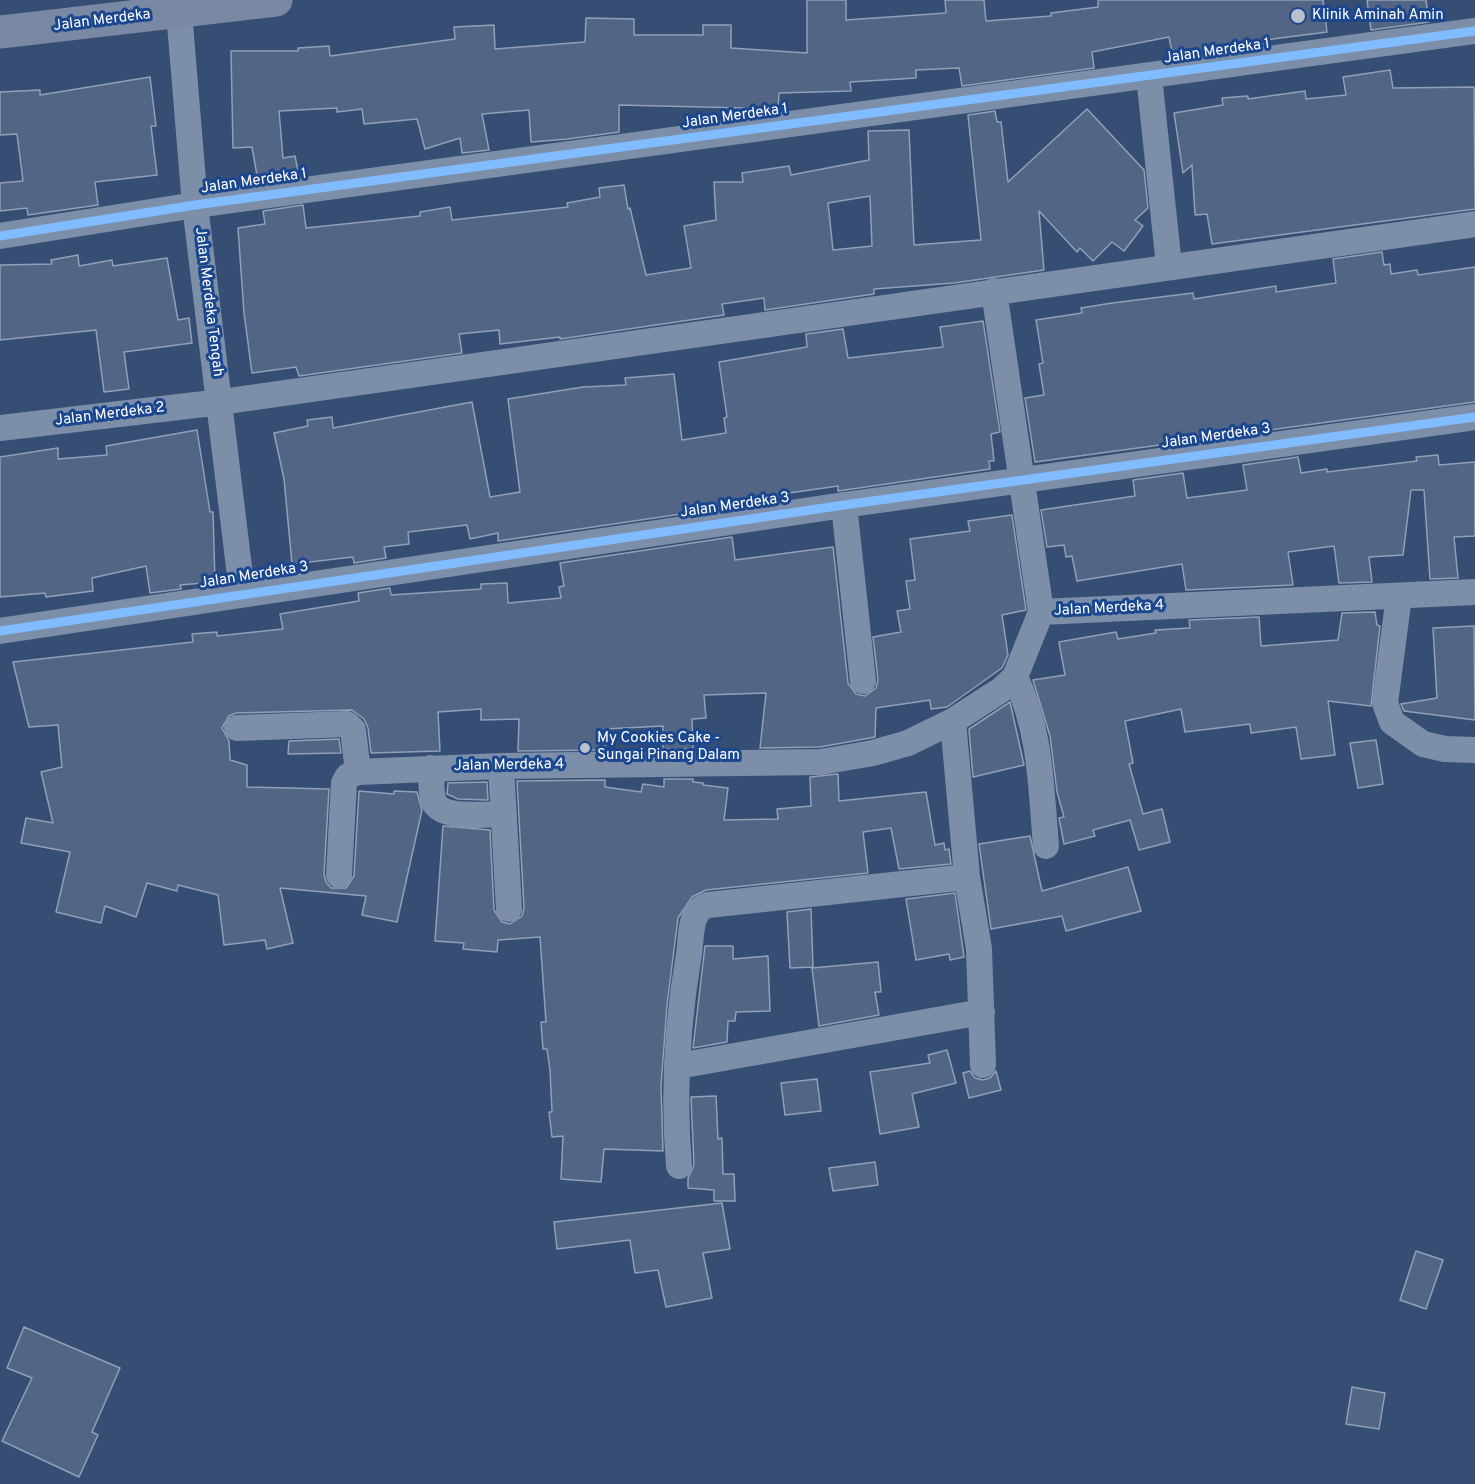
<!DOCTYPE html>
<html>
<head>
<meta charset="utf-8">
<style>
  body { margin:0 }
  canvas { display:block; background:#364d74 }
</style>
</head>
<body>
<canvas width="1475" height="1484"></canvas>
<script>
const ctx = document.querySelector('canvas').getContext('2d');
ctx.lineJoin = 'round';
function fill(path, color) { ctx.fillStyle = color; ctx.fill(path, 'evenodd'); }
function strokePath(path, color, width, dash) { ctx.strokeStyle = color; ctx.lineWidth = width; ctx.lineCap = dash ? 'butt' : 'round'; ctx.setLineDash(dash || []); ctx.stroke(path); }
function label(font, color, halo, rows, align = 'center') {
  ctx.font = font + ' Overpass,sans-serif'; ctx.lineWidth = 6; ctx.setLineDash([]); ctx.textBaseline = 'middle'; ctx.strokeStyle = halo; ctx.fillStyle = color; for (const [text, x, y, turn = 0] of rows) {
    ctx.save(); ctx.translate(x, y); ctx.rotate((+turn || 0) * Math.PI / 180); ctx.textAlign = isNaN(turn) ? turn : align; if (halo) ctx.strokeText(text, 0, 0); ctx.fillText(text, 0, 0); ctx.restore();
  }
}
const building = new Path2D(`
  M807 0H846V20L946 13 945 0H984L986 21 1051 16V13L1098 7V0H1323L1327 32 1265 40 1266 44 1173 57 1169 37 1092 52 1094 68 962 86 959 68 916 70V78L850 82 851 91 779 93 778 111 744 115V108L619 105V132L568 139 531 142 529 110 482 114 489 150 462 153 460 138 425 149 417 119 364 124 362 109 337 112V108L279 111 283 158 295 156 299 176 258 181 252 147 233 148 231 51H298V48L329 46 330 56 455 39 454 27 494 25 495 49 585 42 586 18 634 19V35H703V25H731V48L807 53Z
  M1367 0H1426L1429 22 1371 30Z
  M1390 70 1393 88 1474 87 1475 209 1212 244 1207 214 1195 215 1192 165 1183 173 1174 113 1223 105 1222 98 1248 96V99L1305 91 1306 99 1346 95 1343 77Z
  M150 77 156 126H151L157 175 95 182 98 205 28 215 27 208 0 211V183L23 181 17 134 0 135V92L40 90V95Z
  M1087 109 1144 170 1148 208 1135 220 1143 226 1124 251 1112 242 1093 261 1080 248 1077 252 1039 211 1044 270 954 283 874 289V294L765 310 764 298 722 304 724 315 560 339V337L500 344 499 330 459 334 462 353 299 376 296 367 252 373 244 313 238 228 265 224 263 211 303 205 306 228 420 216V212L450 207 452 220 568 207 567 203 600 197 599 188 624 185 628 209 630 208 646 275 691 268 684 226 716 220 714 182H743L742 173 789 166 791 175 869 160 868 131 909 130 914 245 981 240 968 115 995 111 997 122H1001L1008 182ZM870 196 872 246 833 250 828 203Z
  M1382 252 1384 265 1390 264 1391 274 1417 270 1418 275 1475 267V402L1035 462 1025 398 1044 395 1039 364 1043 363 1036 320 1082 313 1081 308 1112 303 1193 293 1194 299 1276 286V292L1336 283 1333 259Z
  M78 255 79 266 112 260 113 266 167 258 178 320 189 318 192 343 124 352 129 389 104 392 96 330 0 340V265L52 264 51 260Z
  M983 321 1000 432 991 434 994 461H989L990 469 838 491V486L782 494 783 499 498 541V533L470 539 467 525 408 532 409 544 384 547 386 558 354 563 353 557 292 564 284 479 274 433 308 426 307 420 332 417 333 428 472 402 490 497 520 492 508 399 583 387 626 385 625 378 674 374 682 440 726 433 724 418 727 417 719 362 807 347 806 334 843 329 848 358 943 347 940 327Z
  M197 430 210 512H213L215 582 180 585 181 589 150 593 146 566 92 578 93 591 46 597 45 593 0 597V457L58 448V459L107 455 106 446Z
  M1438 455 1439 465 1475 462V536L1454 537 1458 578 1430 579 1424 490H1411L1403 555 1369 557 1372 582 1339 583 1334 546 1288 552 1293 585 1186 590 1182 564 1077 581 1072 556 1066 557 1064 545 1047 547 1041 510 1135 496 1133 480 1183 473 1187 498 1247 490 1243 465 1298 457 1301 473 1327 469V472L1417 461 1416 457Z
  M1012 515 1026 610 1002 615 1008 655 1002 668 947 707 931 709 930 700 876 708 875 737 870 738 820 747 760 748 766 693 704 695 706 718 692 719 693 749H663V726L605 729V750L518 751 519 719 481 720V709L438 712 440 751 371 753 368 728 364 719 352 710 236 713 229 716 222 728 229 741 230 760 247 765V787L329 789 324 874 326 882 331 888H346L354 876 359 791 394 794V791L417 792 422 810 397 922 362 915 366 896 280 888 293 943 267 949 265 940 224 945 218 895 178 885 177 891 147 883 136 917 105 906 101 923 56 912 70 852 21 843 26 818 53 823 41 772 62 767 58 725 29 727 13 662 193 642 192 634 217 632V636L283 629 280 614 359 601 358 593 390 588 391 595 481 589V584L507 583 508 603 561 598 559 587 564 586 560 563 732 537 735 560 833 547 848 683 856 694 865 696 876 688 878 680 873 637 901 632 897 611 910 609 906 581 915 580 910 539 970 531 968 521Z
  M1375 612 1377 625 1380 626 1371 706 1328 701 1335 755 1301 759 1296 727 1251 733 1250 724 1185 732 1181 709 1125 721 1133 763 1129 764 1143 814 1162 809 1170 842 1139 850 1130 820 1093 830 1095 836 1064 844 1059 818 1064 817 1057 792 1050 736 1033 680 1065 675 1059 642 1116 632 1118 639 1156 633 1155 630 1190 628 1189 620 1259 617 1261 646 1338 640 1342 613Z
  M1474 626 1475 720 1404 711 1401 704 1437 698 1433 628Z
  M1010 702 1024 765 973 777 969 729Z
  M339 739 341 753 288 754 289 741Z
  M1376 740 1383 784 1358 788 1350 743Z
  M838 774 839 801 926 792 935 845 944 843 945 850 949 849 951 864 899 869 891 828 863 832 868 873 706 890 692 897 678 918 667 1005 661 1086 663 1151 604 1149 601 1182 561 1179 563 1136 552 1137 549 1112H552L550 1070 547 1049H543L541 1022H546L540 937 498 940 497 952 463 949 464 943 435 941 443 826 490 830 494 910 502 922 510 924 522 916 524 908 517 781 605 780V787L641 792 643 784 664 787V779H693V782L703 783V785L728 788 724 820 778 819 777 809 811 806 810 777Z
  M487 782 488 800 458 799 447 794 448 783Z
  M1030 836 1042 891 1128 867 1141 911 1066 931 1062 916 991 929 979 844Z
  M955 893 964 957 950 960 949 954 916 960 906 899Z
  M811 909 813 967 790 968 787 912Z
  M705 946H733V959L768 956 770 1011 736 1012 735 1021H728L727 1042 693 1048Z
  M878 962 881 992H875L879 1015 819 1026 812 968Z
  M947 1050 956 1083 912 1094 919 1127 880 1134 870 1072 930 1063 928 1055Z
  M970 1071 975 1078 983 1080 990 1078 996 1071 1001 1090 969 1098 963 1073Z
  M817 1079 821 1111 785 1115 781 1083Z
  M716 1096 718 1139 722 1138 723 1174H734L735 1201H714V1190L688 1188V1178L694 1165 691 1097Z
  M875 1162 878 1185 833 1191 829 1168Z
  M722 1203 730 1249 703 1253 712 1298 666 1307 658 1270 635 1273 630 1240 557 1249 554 1222Z
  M1416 1251 1443 1260 1426 1309 1400 1300Z
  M24 1327 120 1368 92 1432 98 1435 79 1477 2 1441 32 1378 7 1368Z
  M1352 1387 1385 1393 1379 1429 1346 1424Z`);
fill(building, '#526584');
strokePath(building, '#92a0b6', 1.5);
strokePath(new Path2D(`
  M179 12 195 205 242 592
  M1149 76 1169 266
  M0 236 195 205 1475 31
  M994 291 1041 612
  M0 428 221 402 1475 224
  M844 505 863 681
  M1399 596 1385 703 1392 722 1423 744 1445 749 1475 750
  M0 631 844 505 1475 417
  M1015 677C1041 730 1041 788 1046 846
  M953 721 967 877 979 949 983 1065
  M237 728 347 724 353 730 358 772 501 766 821 762 873 753 908 743 953 721 1001 690 1015 677 1041 612 1475 592
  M501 766 509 909
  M431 768C432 778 430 793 434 802 443 820 487 814 504 814
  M339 875 344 783 348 776 358 772
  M678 1066 982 1012
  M679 1166C673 1095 677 1024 689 954 691 941 690 923 697 913 700 908 703 907 708 905L967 877`), '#7d8ea8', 26);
strokePath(new Path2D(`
  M0 32 276 0`), '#7989a4', 33);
strokePath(new Path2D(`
  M0 236 195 205 1475 31
  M0 631 844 505 1475 417`), '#80bcff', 9);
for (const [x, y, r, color] of [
  [1298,16,8,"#b9c1ce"],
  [585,748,6,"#b9c1ce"]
]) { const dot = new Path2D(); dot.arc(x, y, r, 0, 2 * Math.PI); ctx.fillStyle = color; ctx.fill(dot); strokePath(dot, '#1b478f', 2); }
label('15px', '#fff', '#1b478f', [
  ["Klinik Aminah Amin",1312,16],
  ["My Cookies Cake -",597,739],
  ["Sungai Pinang Dalam",597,756]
], 'left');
label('15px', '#fff', '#1b478f', [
  ["Jalan Merdeka",102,21,-7],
  ["Jalan Merdeka 1",1217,52,-8],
  ["Jalan Merdeka 1",735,117,-8],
  ["Jalan Merdeka 1",254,182,-8],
  ["Jalan Merdeka Tengah",208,302,83],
  ["Jalan Merdeka 2",110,415,-7],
  ["Jalan Merdeka 3",1216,437,-8],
  ["Jalan Merdeka 3",735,506,-8],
  ["Jalan Merdeka 3",254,576,-9],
  ["Jalan Merdeka 4",1109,609,-3],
  ["Jalan Merdeka 4",509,766,-1]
]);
</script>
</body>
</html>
